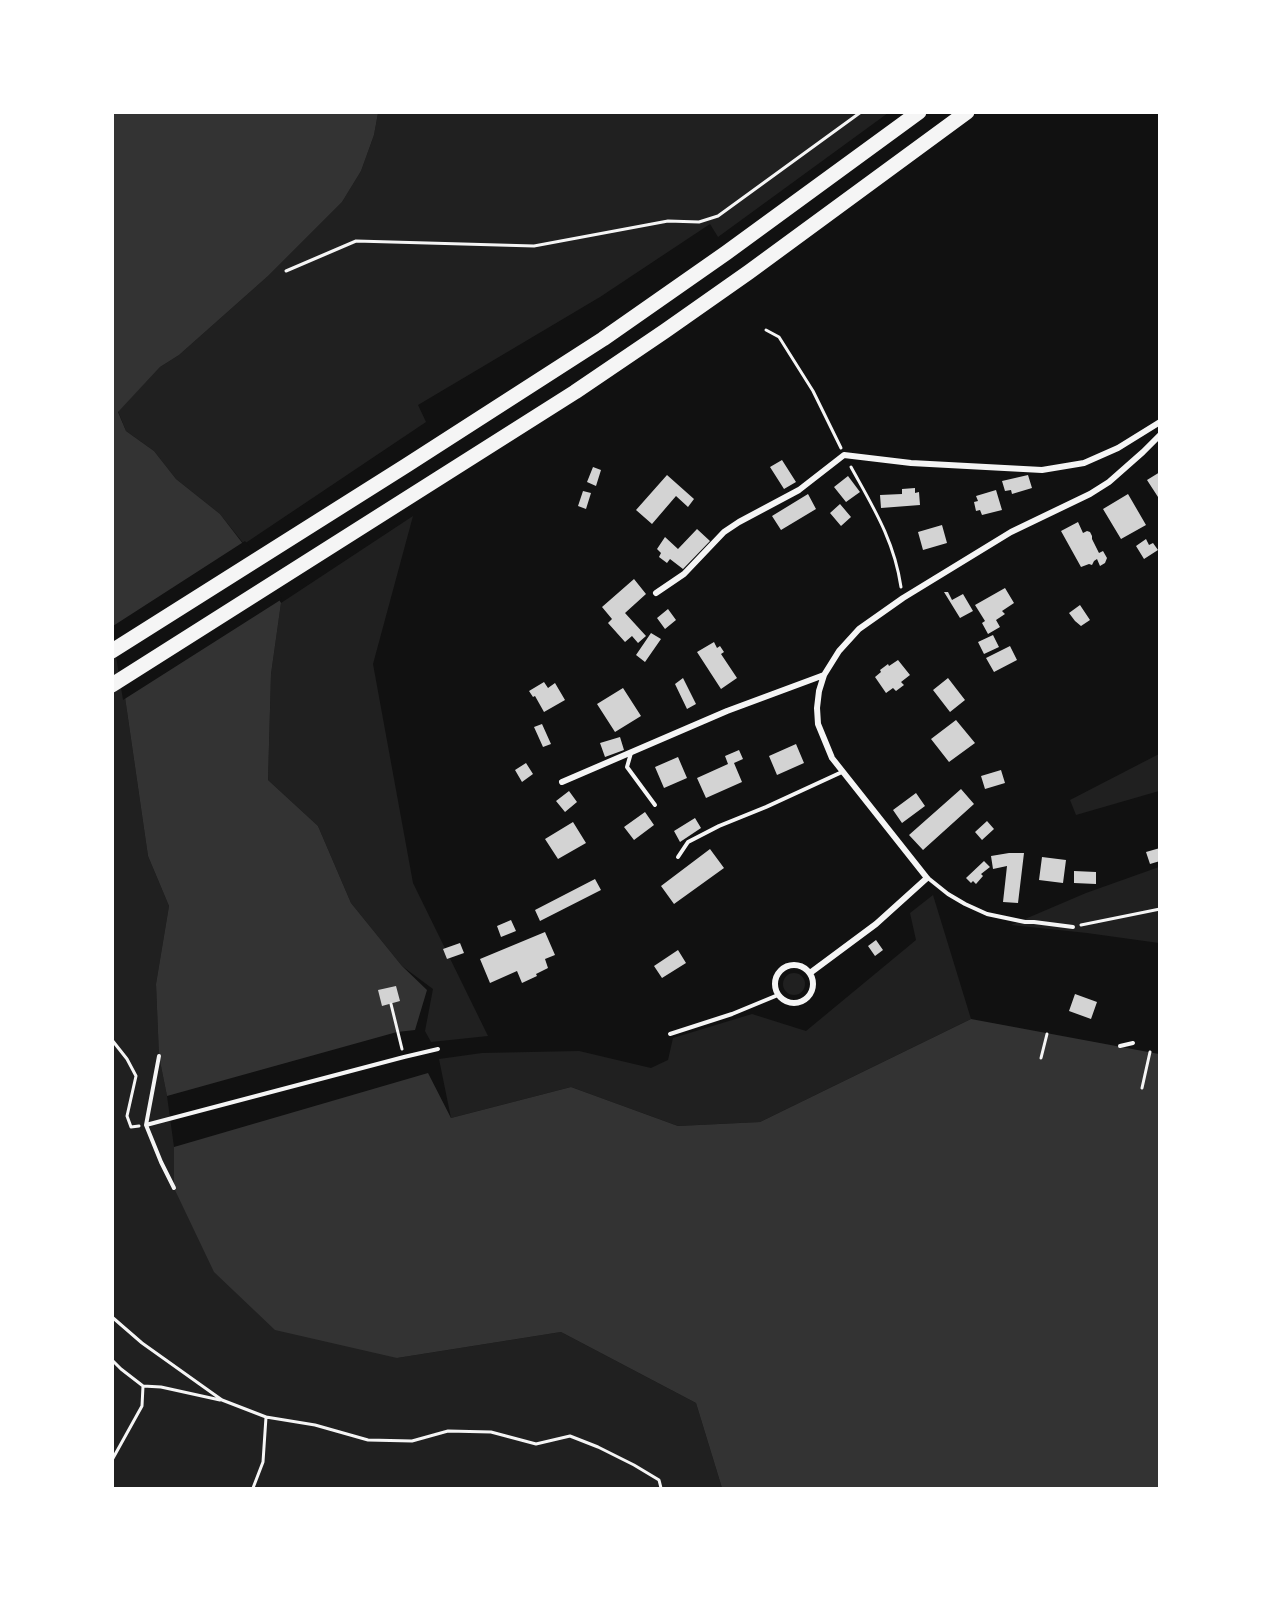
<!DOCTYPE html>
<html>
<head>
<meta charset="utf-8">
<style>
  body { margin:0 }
  #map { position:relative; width:1272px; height:1601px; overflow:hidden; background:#111; font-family:"PT Sans Narrow",sans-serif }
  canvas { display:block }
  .frame { position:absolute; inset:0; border:114px solid #fff; pointer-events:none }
</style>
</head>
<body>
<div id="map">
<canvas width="1272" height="1601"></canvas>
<div class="frame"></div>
</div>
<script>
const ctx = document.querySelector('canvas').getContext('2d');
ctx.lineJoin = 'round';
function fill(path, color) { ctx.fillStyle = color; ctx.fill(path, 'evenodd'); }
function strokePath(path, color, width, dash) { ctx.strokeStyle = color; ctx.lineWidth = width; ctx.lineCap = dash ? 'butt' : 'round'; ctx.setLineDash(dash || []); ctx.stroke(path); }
fill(new Path2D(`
  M378 113H888L718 237 710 224 600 297 418 405 426 422 244 544 220 514 176 479 154 451 126 431 118 411 160 367 179 355 268 276 342 202 361 171 374 135Z
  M413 516 373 664 413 883 488 1036 431 1042 425 1031 433 989 402 966 351 903 318 826 268 780 271 674 281 603Z
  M112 643 118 649 148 856 169 906 156 984 159 1056 167 1096 174 1147V1188L397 1358 561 1332 696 1403 722 1488H113Z
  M1159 754V791L1076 815 1070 800Z
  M1159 867V943L1087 933 1011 925 1086 893Z
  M933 895 971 1019 760 1122 678 1126 571 1087 451 1118 439 1059 482 1053 579 1051 651 1068 668 1060 673 1038 752 1014 806 1031 916 940 910 913Z
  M783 984a11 11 0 1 1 22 0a11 11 0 1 1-22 0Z`), '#202020');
fill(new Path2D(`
  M112 113H378L374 135 361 171 342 202 268 276 179 355 160 367 118 412 126 431 154 451 176 479 220 514 257 562 281 603 271 674 268 780 318 826 351 903 402 966 427 990 415 1030 397 1032 167 1096 159 1056 156 984 169 906 148 856 118 649 113 643Z
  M971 1019 1159 1054V1488H722L696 1403 561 1332 397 1358 275 1330 214 1272 174 1188V1147L428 1073 451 1118 571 1087 678 1126 760 1122Z`), '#333');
fill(new Path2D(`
  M245 541 260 560 282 599 123 700 115 650 112 648 113 626Z`), '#111');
fill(new Path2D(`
  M782 460 796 482 784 489 770 467Z
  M593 467 601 470 596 486 587 482Z
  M1160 472V496L1158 497 1147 480Z
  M667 475 694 499 688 507 676 496 652 524 636 510Z
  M1028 475 1032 488 1012 494 1011 490 1005 491 1002 481Z
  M848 476 860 492 846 502 834 487Z
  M915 488V493L919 492 920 505 881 508 880 495 902 494V489Z
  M996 490 1002 510 982 515 980 510 976 511 974 502 978 501 976 496Z
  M583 491 591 493 586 509 578 506Z
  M808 494 816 509 781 530 772 516Z
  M1128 494 1146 525 1121 539 1103 509Z
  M840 504 851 517 841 526 830 513Z
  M1078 522 1083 533 1087 531 1090 532 1092 536V539L1099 553 1103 551 1107 558 1105 563 1100 566 1097 559 1094 561 1092 565 1089 564 1081 567 1061 531Z
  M942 525 947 543 923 550 918 532Z
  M697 529 710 541 683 569 670 559 667 563 659 557 661 553 657 549 665 537 678 549Z
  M1146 539 1149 545 1153 543 1158 550 1144 559 1136 546Z
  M634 579 646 594 625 613 646 636 638 643 632 636 625 642 608 623 612 619 602 607Z
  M1005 588 1014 603 1002 611 1005 614 996 620 1000 627 988 634 982 623 985 621 975 605Z
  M944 592H948L952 600 963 594 973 611 960 618Z
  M1080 605 1090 620 1081 626 1075 621 1069 613Z
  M668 609 676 620 665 629 657 618Z
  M651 633 661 639 645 662 636 655Z
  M993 635 999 647 984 654 978 642Z
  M714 642 717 648 720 646 724 652 721 654 737 678 721 689 697 652Z
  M1010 646 1017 660 994 672 986 658Z
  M898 660 910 675 901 682 904 685 896 691 893 688 886 693 875 677 881 672 880 670 888 664 889 666Z
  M683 678 696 704 687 709 675 684Z
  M948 678 965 700 950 712 933 690Z
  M544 682 548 688 555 683 565 700 544 712 535 696 533 697 529 691Z
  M623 688 641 716 615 732 597 704Z
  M956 720 975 743 949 762 931 739Z
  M542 724 551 744 543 747 534 727Z
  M620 737 624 750 605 757 600 743Z
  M796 744 804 763 777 775 769 756Z
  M739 750 743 759 734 763 742 782 706 798 697 778 728 764 725 756Z
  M678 757 687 778 664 788 655 767Z
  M526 763 533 774 522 782 515 770Z
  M1001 770 1005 783 985 789 981 776Z
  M961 789 974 804 923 850 909 835Z
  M569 791 577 802 565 812 556 801Z
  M916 793 925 806 902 823 893 810Z
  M645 812 654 825 634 840 624 827Z
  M695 818 701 828 680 842 674 831Z
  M987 821 994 829 982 840 975 832Z
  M573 822 586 843 558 859 545 839Z
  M1160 848V861L1150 864 1146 852Z
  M710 849 724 868 674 904 661 886Z
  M1009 853H1024L1018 903 1003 902 1007 866 993 869 991 856Z
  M1042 857 1066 860 1063 883 1039 880Z
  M984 861 990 867 981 874 983 876 976 884 973 881 971 883 966 878Z
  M1074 871 1096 872V884L1074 883Z
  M595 879 601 890 540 921 535 910Z
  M511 920 516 931 501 937 497 926Z
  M545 932 555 955 545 959 548 968 536 974 537 976 522 983 517 971 490 983 480 959Z
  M876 940 883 950 875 956 868 946Z
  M460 943 464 953 447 959 443 949Z
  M678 950 686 963 662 978 654 966Z
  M396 986 400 1001 382 1006 378 990Z
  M1075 994 1097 1002 1091 1019 1069 1011Z`), '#d3d3d3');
strokePath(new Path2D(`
  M1159 112 1160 114
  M286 271 356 241 534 246 668 221 699 222 718 216 861 112
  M766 330 779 337 813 391 841 448
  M851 467C873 507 894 540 901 587
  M1081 925 1160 909
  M391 1004 402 1049
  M112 1040 127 1059 136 1076 127 1116 131 1127 139 1126
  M1041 1058 1047 1034
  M1142 1088 1150 1052
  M112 1317 142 1343 222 1400 266 1417 263 1462 253 1488
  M112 1360 121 1369 143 1386 142 1406 112 1460
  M143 1386 161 1387 220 1400
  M266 1417 315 1425 368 1440 412 1441 448 1431 491 1432 536 1444 570 1436 598 1447 634 1465 659 1480 661 1488`), '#f5f5f5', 3);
strokePath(new Path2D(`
  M631 753 627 767 655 805
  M678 857 688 842 719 826 766 807 842 772
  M928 878 948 894 965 904 987 914 1025 922H1034L1073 927
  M670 1034 732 1014 778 995
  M1120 1046 1133 1043
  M159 1056 146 1125 161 1162 174 1188
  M146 1125 404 1057 438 1049`), '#f5f5f5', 4);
strokePath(new Path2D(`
  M656 593 684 574 724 532 739 522 799 490 844 455 911 463 1042 470 1084 463 1118 448 1160 422
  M562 782 727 711 824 675
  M775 984a19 19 0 1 1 38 0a19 19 0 1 1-38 0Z
  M810 973 876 924 927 878 832 758 818 724 817 708 819 691 824 675 839 651 859 629 903 598 1011 532 1090 494 1109 482 1143 452 1160 435`), '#f5f5f5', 6);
strokePath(new Path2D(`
  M112 651 407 465 603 339 726 253 919 112
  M112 685 575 392 665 331 749 272 967 112`), '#f5f5f5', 15);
</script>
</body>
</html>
